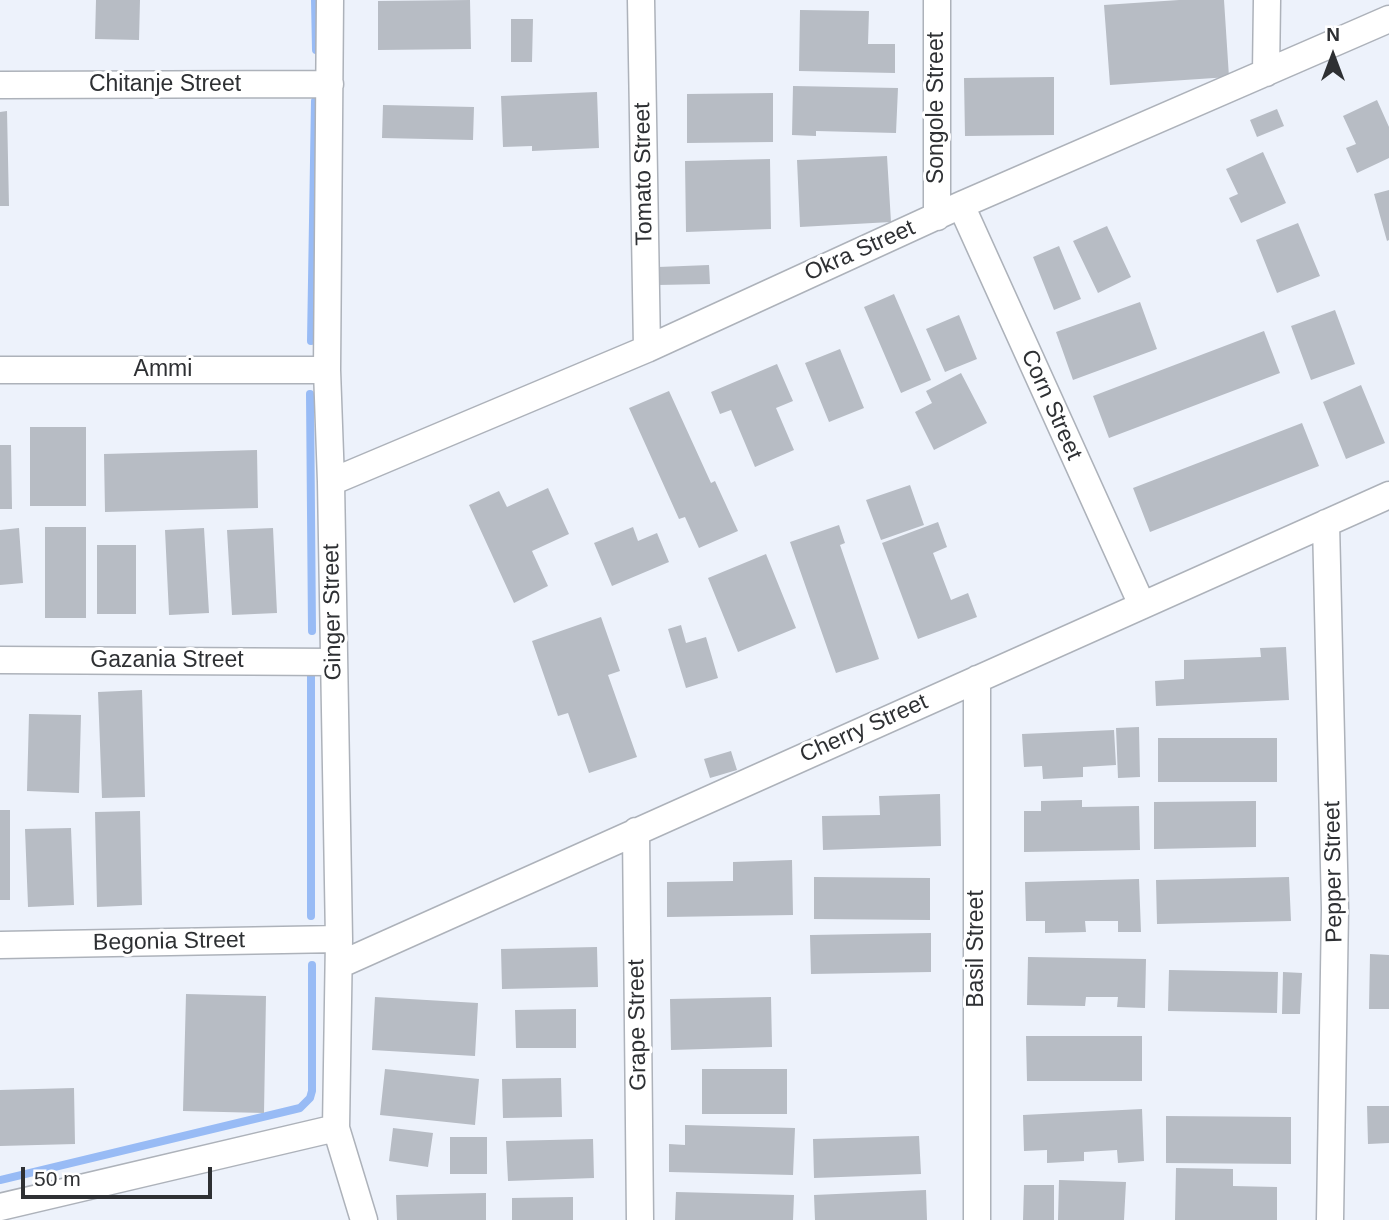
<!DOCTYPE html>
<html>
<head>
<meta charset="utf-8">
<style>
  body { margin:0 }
  #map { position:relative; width:1389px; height:1220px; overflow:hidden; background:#edf2fb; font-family:Helvetica,sans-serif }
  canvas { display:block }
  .north { position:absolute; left:1298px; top:21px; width:70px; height:70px; -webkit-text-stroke:5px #fff; paint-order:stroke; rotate:0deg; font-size:19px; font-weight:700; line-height:28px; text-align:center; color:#2e3033 }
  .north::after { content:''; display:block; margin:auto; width:24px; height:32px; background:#2e3033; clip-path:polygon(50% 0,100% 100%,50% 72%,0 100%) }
  .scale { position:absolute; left:21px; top:1167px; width:191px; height:32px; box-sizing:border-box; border:4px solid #2e3033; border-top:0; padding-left:9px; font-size:21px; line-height:24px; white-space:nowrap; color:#2e3033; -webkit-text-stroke:5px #fff; paint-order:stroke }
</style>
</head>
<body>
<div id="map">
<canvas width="1389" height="1220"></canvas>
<div class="north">N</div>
<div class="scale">50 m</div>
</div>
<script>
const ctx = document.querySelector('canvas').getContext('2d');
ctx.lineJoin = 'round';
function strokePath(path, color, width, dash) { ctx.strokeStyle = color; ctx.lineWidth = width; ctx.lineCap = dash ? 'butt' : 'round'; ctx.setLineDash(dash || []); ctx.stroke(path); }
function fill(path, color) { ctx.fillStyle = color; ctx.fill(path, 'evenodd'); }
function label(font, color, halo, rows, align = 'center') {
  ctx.font = font + ' Helvetica,sans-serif'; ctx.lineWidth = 6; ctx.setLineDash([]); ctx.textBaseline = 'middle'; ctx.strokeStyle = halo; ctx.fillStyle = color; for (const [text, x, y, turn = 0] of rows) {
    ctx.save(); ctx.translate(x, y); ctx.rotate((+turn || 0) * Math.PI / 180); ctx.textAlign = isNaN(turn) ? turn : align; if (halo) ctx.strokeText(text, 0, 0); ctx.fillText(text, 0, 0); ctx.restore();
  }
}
strokePath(new Path2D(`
  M315 0 316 50
  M311 341 315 101
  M310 394 312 631
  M311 676V916
  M0 1180 300 1108 310 1098 312 1091V965`), '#98bbf5', 8);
fill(new Path2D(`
  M96 0H140L139 40 95 39Z
  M470 0 471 49 378 50V1Z
  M1179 0H1224L1229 77 1110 85 1104 5Z
  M800 10 869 11 868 44H895V73L799 71Z
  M511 19H533L532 62H511Z
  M1054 77V135L965 136 964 78Z
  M793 86 898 88 896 133 816 131V136L792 135Z
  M597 92 599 148 532 151V146L503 147 501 96Z
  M773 93V142L687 143V94Z
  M1377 100 1389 127V158L1357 173 1346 148 1356 144 1343 116Z
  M383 105 474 107 473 140 382 138Z
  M1277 109 1284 126 1257 137 1250 120Z
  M7 111 9 206H0V112Z
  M1263 152 1286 203 1241 223 1229 198 1238 194 1226 169Z
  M887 156 891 222 800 227 797 160Z
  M770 159 771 229 686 232 685 161Z
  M1389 190V240L1387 241 1374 194Z
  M1298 223 1320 276 1277 293 1256 240Z
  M1107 226 1131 277 1098 293 1073 241Z
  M1059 246 1081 299 1054 310 1033 257Z
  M709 265 710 284 658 285V267Z
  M894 294 931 380 901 393 864 307Z
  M1140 302 1157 349 1073 380 1056 332Z
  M1335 310 1355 364 1311 380 1291 326Z
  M959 315 977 359 945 372 926 329Z
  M1264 331 1280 373 1109 438 1093 396Z
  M840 349 864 408 829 422 805 363Z
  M777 364 793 401 776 408 794 450 755 467 731 410 720 414 711 392Z
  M961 373 987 423 934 450 915 412 932 403 926 391Z
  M1361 385 1385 443 1346 459 1323 402Z
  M669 391 711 483 715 481 738 531 699 548 685 517 679 519 629 408Z
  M1302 423 1319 466 1150 532 1133 488Z
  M30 427H86V506H30Z
  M0 445H11L12 509H0Z
  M257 450 258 508 105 512 104 454Z
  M910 485 924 525 881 540 866 500Z
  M548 488 569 534 532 551 548 586 514 603 469 505 499 491 507 507Z
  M938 522 947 547 933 553 951 600 968 593 977 617 918 639 882 543Z
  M839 525 845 543 840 545 879 659 836 673 790 542Z
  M45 527H86V618H45Z
  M633 527 638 541 657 533 669 562 612 586 594 543Z
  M19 528 23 583 0 585V530Z
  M204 528 209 613 169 615 165 530Z
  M273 528 277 613 232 615 227 530Z
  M97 545H136V614H97Z
  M766 554 796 628 738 652 708 578Z
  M601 617 620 671 608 675 637 757 589 773 568 713 558 716 532 641Z
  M681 625 686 643 706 637 718 678 686 688 668 629Z
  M1286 647 1289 700 1156 706 1155 681 1184 679V660L1261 657 1260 648Z
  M142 690 145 797 102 798 98 692Z
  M29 714 81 715 79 793 27 791Z
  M1139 727 1140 777 1118 778 1116 728Z
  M1114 730 1116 765 1083 767V777L1043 779 1042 766 1024 767 1022 734Z
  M1158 738H1277V782H1158Z
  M731 751 737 770 710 778 704 759Z
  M940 794 941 846 823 850 822 816 880 815 879 796Z
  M1082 800V807L1139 806 1140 850 1024 852V811H1041V801Z
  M1256 801V847L1154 849V802Z
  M0 810H10V900H0Z
  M140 811 142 905 97 907 95 812Z
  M71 828 74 905 28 907 25 829Z
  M792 860 793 915 667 917V882L733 881V862Z
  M814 877 930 878V920L814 919Z
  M1289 877 1291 921 1157 924 1156 880Z
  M1139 879 1141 932H1118V921H1085L1086 932 1045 933V921H1026L1025 882Z
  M931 933V972L811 974 810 935Z
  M597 947 598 987 502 989 501 949Z
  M1370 954 1389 955V1009H1369Z
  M1028 957 1146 959 1145 1008 1117 1007 1118 997H1086L1085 1006 1027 1005Z
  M1169 970 1278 972 1277 1013 1168 1011Z
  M1283 972 1302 973 1300 1014H1282Z
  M186 994 266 996 264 1113 183 1111Z
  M375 997 478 1003 475 1056 372 1050Z
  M771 997 772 1047 671 1050 670 999Z
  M576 1009V1048H516L515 1010Z
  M1026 1036H1142V1081H1027Z
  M385 1069 479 1079 475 1125 380 1115Z
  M702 1069H787V1114H702Z
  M561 1078 562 1117 503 1118 502 1079Z
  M74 1088 75 1144 0 1146V1090Z
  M1367 1106H1389V1143L1368 1144Z
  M1142 1109 1144 1161 1118 1163 1117 1150 1084 1152V1161L1047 1163V1150L1024 1151 1023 1115Z
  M1166 1116 1291 1117V1164L1166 1163Z
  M685 1125 795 1128 793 1175 669 1172V1144L685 1145Z
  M393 1128 433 1133 428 1167 389 1161Z
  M919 1136 921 1174 814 1178 813 1139Z
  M450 1137H487V1174H450Z
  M593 1139 594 1178 508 1181 506 1141Z
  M1176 1168 1233 1169V1186L1277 1187V1220H1175Z
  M1059 1180 1126 1182 1124 1220H1058Z
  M1024 1185H1054V1220H1023Z
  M926 1190 927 1220H815L814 1195Z
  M676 1192 794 1195 793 1220H675Z
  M486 1193V1220H397L396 1195Z
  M573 1197V1220H512V1198Z`), '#b7bcc4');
const minor = new Path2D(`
  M330 0 327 370 331 482 339 939 336 1128 364 1220
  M641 0 647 349
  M937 0V217
  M1266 73 1267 0
  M0 85 330 84
  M961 205 1142 605
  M0 370H327
  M331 482 647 349 961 205 1389 19
  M1326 523 1335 909 1330 1220
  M0 660 334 662
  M636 831 640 1220
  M0 945 339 939
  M339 965 1389 495
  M0 1207 336 1128
  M977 1220V679`);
strokePath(minor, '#adb2ba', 29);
strokePath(minor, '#fff', 26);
label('23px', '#2e3033', '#fff', [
  ["Chitanje Street",165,85],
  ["Songole Street",937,108,-90],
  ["Tomato Street",644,174,-91],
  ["Okra Street",860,251,-24],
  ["Ammi",163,370],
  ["Corn Street",1051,405,66],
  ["Ginger Street",333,612,-91],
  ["Gazania Street",167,661],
  ["Cherry Street",864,729,-24],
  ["Pepper Street",1334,872,-91],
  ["Begonia Street",169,942,-1],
  ["Basil Street",977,949,-90],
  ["Grape Street",638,1025,-91]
]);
</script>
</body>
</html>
